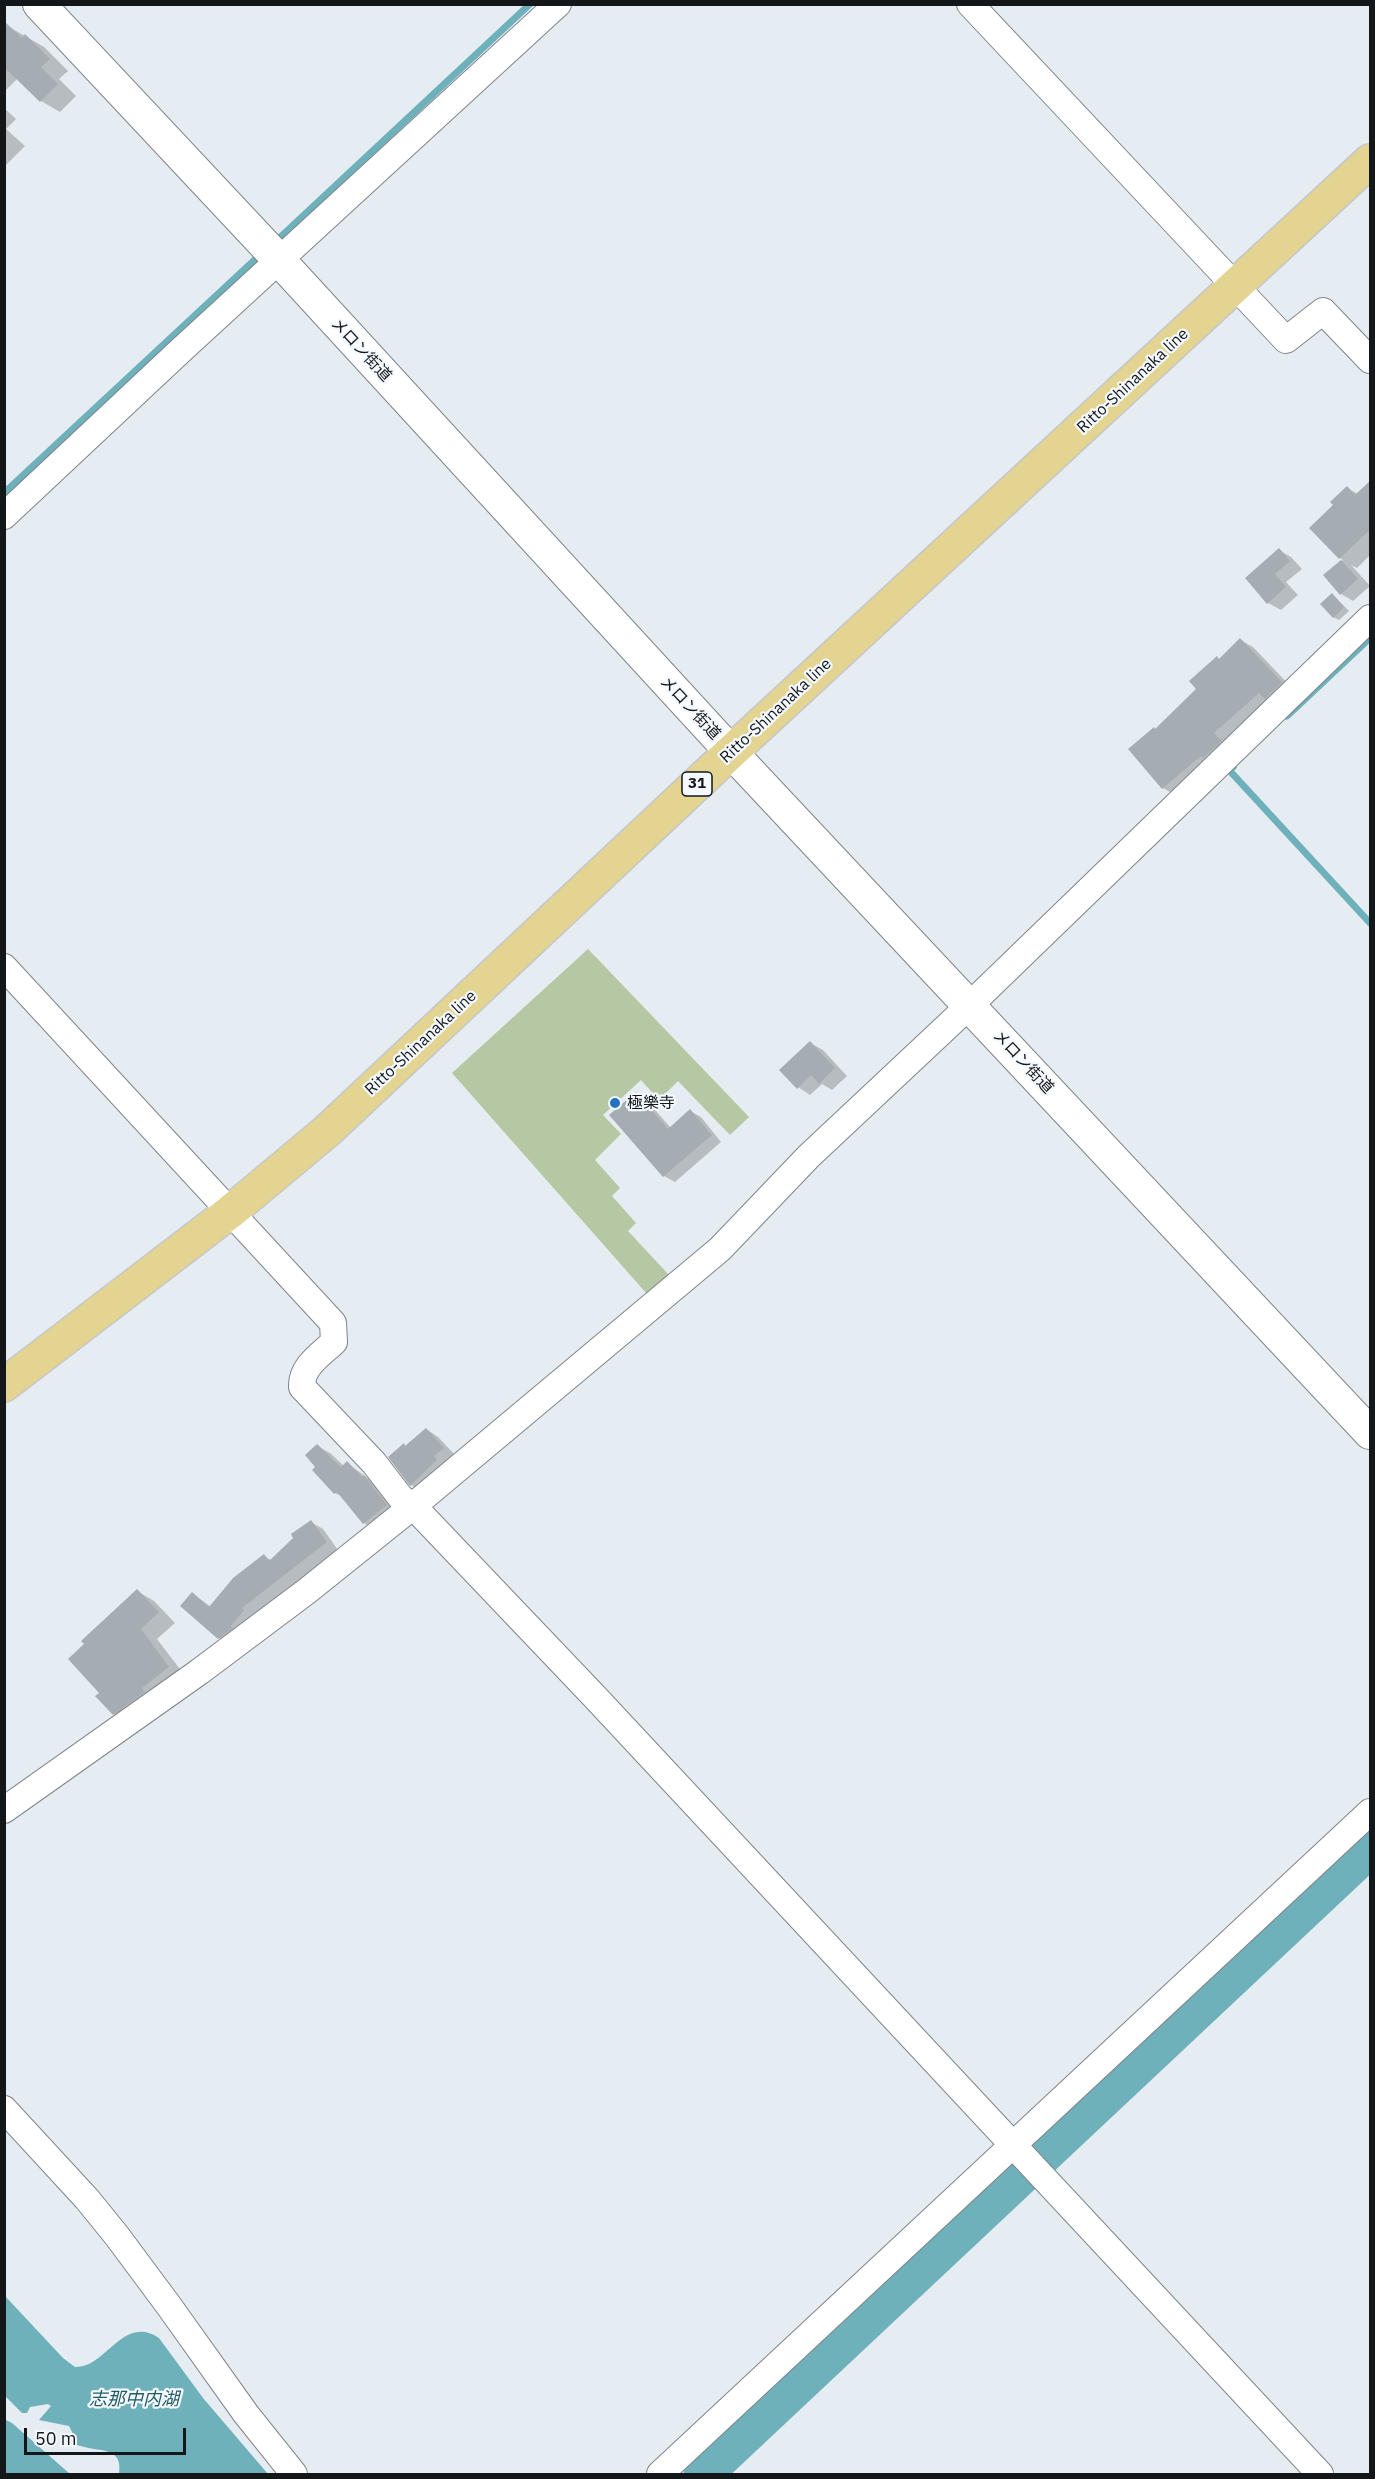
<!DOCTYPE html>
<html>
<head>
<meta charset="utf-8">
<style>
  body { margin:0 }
  #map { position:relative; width:1375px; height:2479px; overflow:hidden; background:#e5ecf2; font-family:"IBM Plex Sans",sans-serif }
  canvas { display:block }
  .frame { position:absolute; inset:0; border:6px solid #141719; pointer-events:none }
  .scale { position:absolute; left:24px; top:2428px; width:162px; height:27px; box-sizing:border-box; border:3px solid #141719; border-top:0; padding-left:8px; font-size:18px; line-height:21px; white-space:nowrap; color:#141719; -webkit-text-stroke:4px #f3f9fe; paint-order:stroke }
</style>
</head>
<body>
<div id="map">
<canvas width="1375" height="2479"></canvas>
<div class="frame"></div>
<div class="scale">50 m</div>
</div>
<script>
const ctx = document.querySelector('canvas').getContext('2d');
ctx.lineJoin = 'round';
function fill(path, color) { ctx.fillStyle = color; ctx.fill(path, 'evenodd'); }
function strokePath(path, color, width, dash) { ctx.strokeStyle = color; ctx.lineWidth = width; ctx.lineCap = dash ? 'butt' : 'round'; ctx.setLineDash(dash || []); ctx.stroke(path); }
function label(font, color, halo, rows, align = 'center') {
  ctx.font = font + ' "IBM Plex Sans","Noto Sans JP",sans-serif'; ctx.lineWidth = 4.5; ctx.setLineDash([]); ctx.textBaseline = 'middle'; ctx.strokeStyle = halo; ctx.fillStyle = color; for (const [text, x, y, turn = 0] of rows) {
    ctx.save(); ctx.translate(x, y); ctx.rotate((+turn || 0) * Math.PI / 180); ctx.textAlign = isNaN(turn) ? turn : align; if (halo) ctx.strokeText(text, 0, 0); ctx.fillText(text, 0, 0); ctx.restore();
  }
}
fill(new Path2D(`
  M588 949 749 1117 730 1135 678 1081 659 1100 641 1080 603 1115 621 1134 595 1160 620 1188 612 1196 636 1223 628 1231 669 1275 647 1294 452 1073Z`), '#b5c7a3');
fill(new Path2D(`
  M5 2296 63 2358 75 2367C107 2368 122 2314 159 2338L203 2398 268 2474H119C122 2454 111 2451 94 2449 87 2448 78 2445 71 2444L73 2434 69 2426 39 2420 51 2406 48 2404 30 2407 27 2413H22L5 2396Z
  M4 2419 12 2423 70 2474H5Z`), '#6eb1bb');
fill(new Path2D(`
  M11 28 44 47 68 71 59 79 76 96 60 112 41 101 18 78 4 92V35Z
  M4 108 16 119 6 129 25 146 4 167Z
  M1370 483V555L1357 568 1351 565 1370 586 1353 601 1341 594 1325 575 1343 560 1340 558 1335 505 1347 488 1358 494Z
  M1279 550 1291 557 1302 569 1286 582 1298 595 1281 610 1268 603Z
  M1332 594 1349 611 1339 620 1333 617Z
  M1240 640 1253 647 1294 690 1175 795 1163 788 1156 730 1198 690 1220 660Z
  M810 1043 823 1050 847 1076 832 1090 822 1084 810 1095 798 1087Z
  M636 1094 647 1101 671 1128 690 1111 701 1117 721 1142 675 1182 664 1176Z
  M426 1429 438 1437 456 1456 424 1492 411 1485 404 1445 407 1447Z
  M317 1446 330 1453 344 1466 347 1463 376 1484 398 1512 376 1530 364 1523 343 1497 335 1493 317 1467Z
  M311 1522 323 1529 338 1550 252 1616 255 1618 231 1645 219 1638 193 1594 211 1607 264 1556 271 1560Z
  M137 1591 154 1601 175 1623 157 1639 186 1677 131 1723 114 1714 101 1693 86 1644Z`), '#0003');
strokePath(new Path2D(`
  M273 244 530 4
  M4 493 262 253
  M1287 716 1370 638
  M1233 767 1229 770 1370 923`), '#6eb1bb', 7);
strokePath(new Path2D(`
  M703 2474 1370 1848`), '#6eb1bb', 39);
fill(new Path2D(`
  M4 21 22 38 25 34 50 59 41 67 58 84 40 102 4 67Z
  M1371 480V529L1339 559 1309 528 1333 505 1330 502 1347 486 1355 495Z
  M1279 548 1290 561 1275 574 1286 587 1267 604 1245 578Z
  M1341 560 1358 579 1340 595 1323 575Z
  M1332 593 1344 607 1333 618 1320 604Z
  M1240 638 1282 682 1265 699 1259 693 1214 733 1222 741 1203 758 1201 756 1162 789 1128 749 1154 727 1155 729 1196 689 1189 681 1217 656 1219 659Z
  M810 1041 835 1068 819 1084 811 1075 797 1089 779 1070Z
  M636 1092 668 1129 690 1109 712 1135 663 1177 609 1115Z
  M426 1428 444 1448 434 1456 437 1460 410 1486 388 1457 404 1443 405 1446Z
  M317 1444 341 1467 347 1461 362 1477 364 1475 387 1505 363 1524 337 1492 334 1494 312 1470 315 1467 305 1455Z
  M311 1520 327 1542 242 1608 244 1610 231 1626 233 1628 218 1639 180 1606 192 1592 209 1607 233 1578 264 1554 269 1561 293 1538 291 1534Z
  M137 1589 159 1612 141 1629 169 1667 142 1688 145 1692 113 1715 95 1696 99 1693 68 1659 84 1644 81 1641Z`), '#a6adb2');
const minor = new Path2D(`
  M970 4 1286 340 1323 311 1370 360
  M4 516 179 352 558 4
  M4 967 333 1323 334 1342C320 1355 301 1367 302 1387L374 1463 401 1498 413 1506 595 1697 1320 2474
  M4 1810 199 1672 307 1591 413 1506 720 1249 809 1156 970 1005 1370 618
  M4 2109 87 2199 117 2236 169 2306 246 2414 294 2474
  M660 2474 1370 1812`);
const tertiary = new Path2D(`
  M39 4 280 261 731 752 1370 1433`);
const primary = new Path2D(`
  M4 1385 230 1212 327 1131 731 752 1370 161`);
strokePath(minor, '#7f858b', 28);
strokePath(tertiary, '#7f858b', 34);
strokePath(primary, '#c7c7c8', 36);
strokePath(minor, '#fff', 26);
strokePath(tertiary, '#fff', 32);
strokePath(primary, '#e3d491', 33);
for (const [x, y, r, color] of [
  [615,1103,6,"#2472c1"]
]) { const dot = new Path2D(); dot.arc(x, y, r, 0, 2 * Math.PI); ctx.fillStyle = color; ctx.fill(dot); strokePath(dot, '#f3f9fe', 2); }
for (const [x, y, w] of [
  [697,784,30]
]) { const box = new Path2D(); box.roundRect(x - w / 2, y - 12, w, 24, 4.5); ctx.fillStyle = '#f3f9fe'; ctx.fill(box); strokePath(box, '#141719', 1.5); }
label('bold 15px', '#141719', null, [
  ["31",697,784]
]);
label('16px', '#141719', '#f3f9fe', [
  ["メロン街道",361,350,47],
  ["Ritto-Shinanaka line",1133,381,-43],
  ["メロン街道",690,708,47],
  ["Ritto-Shinanaka line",776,711,-43],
  ["Ritto-Shinanaka line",421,1043,-43],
  ["メロン街道",1023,1062,47]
]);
label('16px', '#141719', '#f3f9fe', [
  ["極樂寺",627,1103]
], 'left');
label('italic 18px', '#235c64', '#f3f9fe', [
  ["志那中内湖",134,2400]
]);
</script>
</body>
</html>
